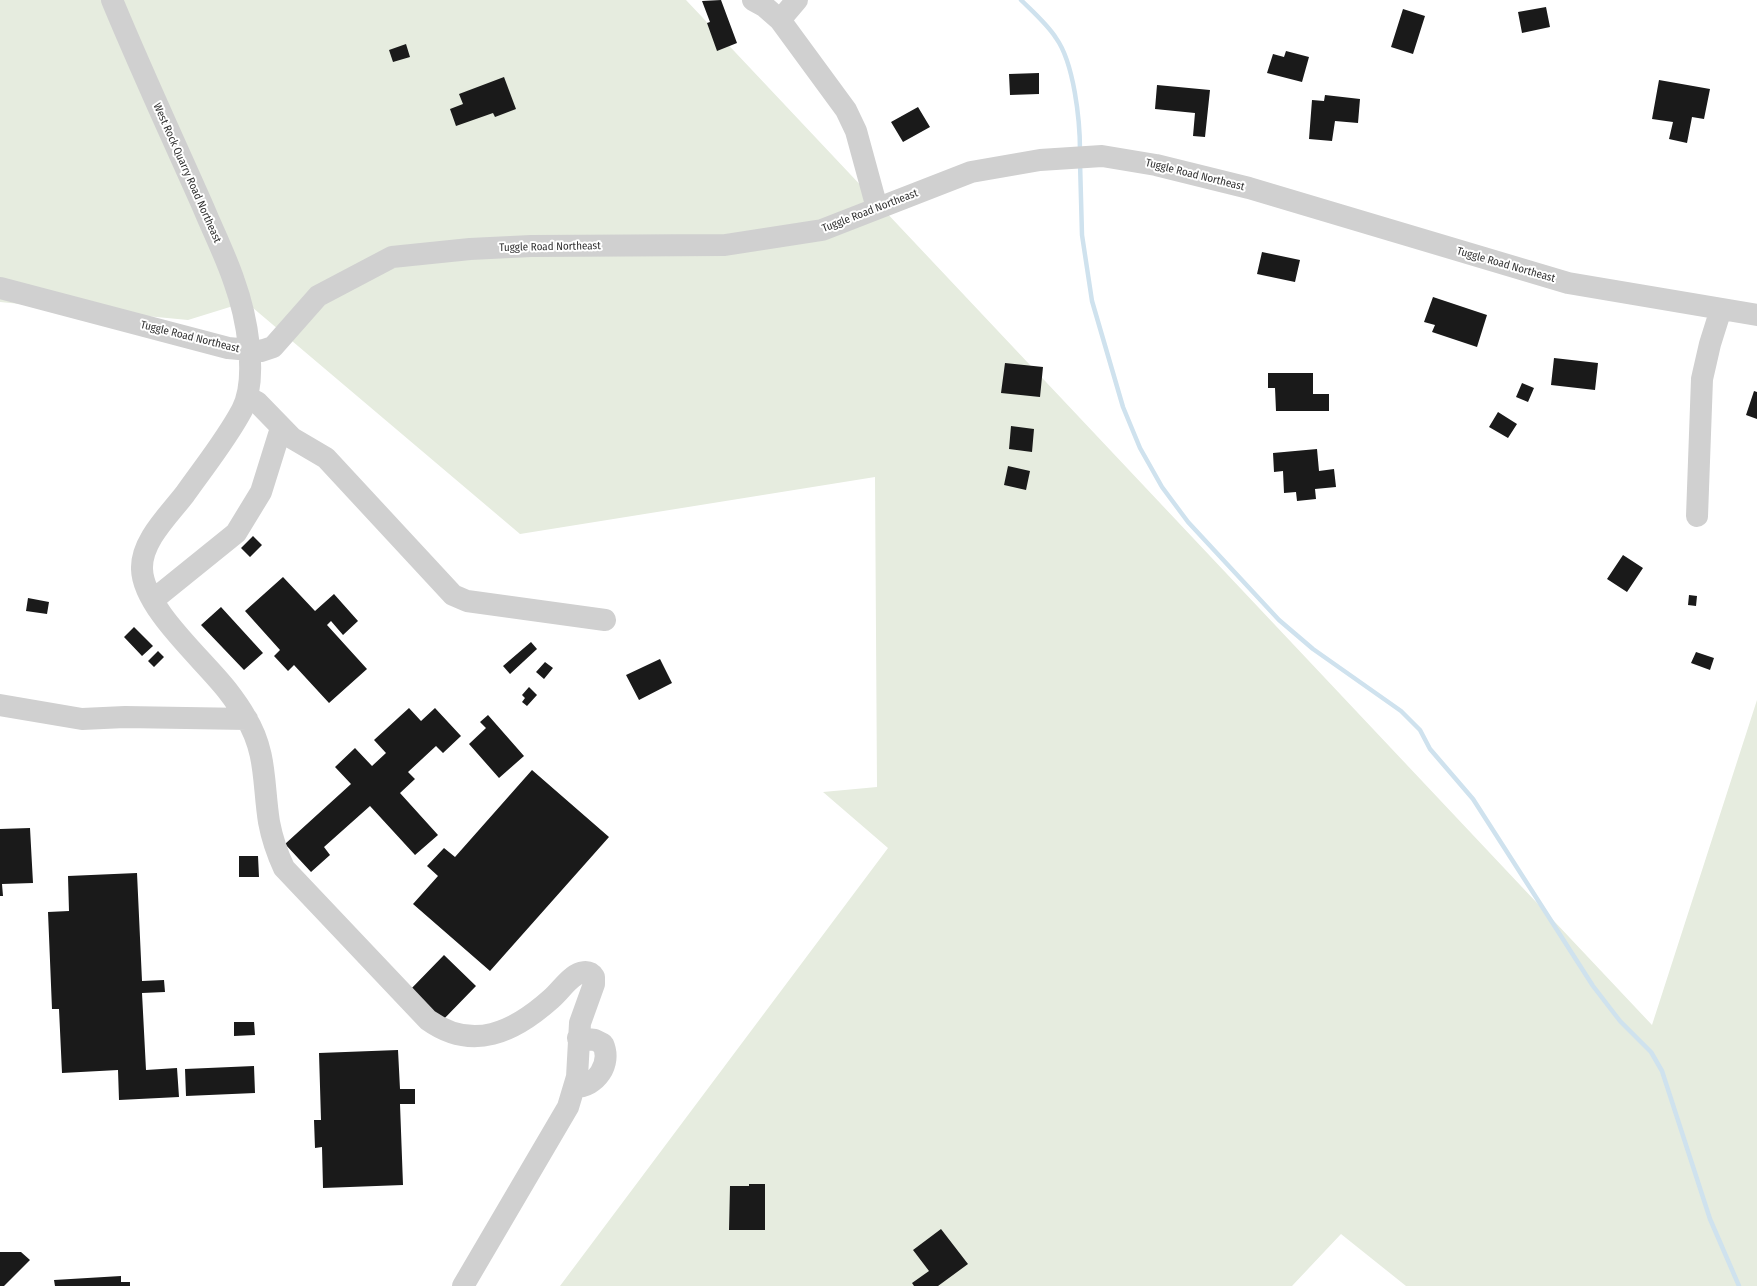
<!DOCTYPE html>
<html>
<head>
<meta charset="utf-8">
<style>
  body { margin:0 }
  canvas { display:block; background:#fff }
</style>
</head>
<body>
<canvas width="1757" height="1286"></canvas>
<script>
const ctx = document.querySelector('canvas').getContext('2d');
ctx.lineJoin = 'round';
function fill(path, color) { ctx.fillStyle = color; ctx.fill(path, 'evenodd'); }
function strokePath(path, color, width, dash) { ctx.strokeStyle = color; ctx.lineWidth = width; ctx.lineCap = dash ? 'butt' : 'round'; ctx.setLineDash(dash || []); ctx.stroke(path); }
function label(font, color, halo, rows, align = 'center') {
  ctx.font = font + ' "Fira Sans Condensed",sans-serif'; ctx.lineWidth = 4; ctx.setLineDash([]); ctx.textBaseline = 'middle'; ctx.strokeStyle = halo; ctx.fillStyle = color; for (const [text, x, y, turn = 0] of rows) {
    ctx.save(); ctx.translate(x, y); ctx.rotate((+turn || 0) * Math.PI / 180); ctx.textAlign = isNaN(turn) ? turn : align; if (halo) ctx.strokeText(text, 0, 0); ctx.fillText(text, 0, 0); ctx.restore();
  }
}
fill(new Path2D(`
  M0 0H686L1652 1025 1757 700V1286H1406L1341 1234 1292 1286H560L888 848 823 792 877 787 875 477 520 534 246 302 188 320 0 302Z`), '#e6ecdf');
strokePath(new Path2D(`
  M1021 0C1033 12 1047 24 1056 38 1074 63 1080 120 1080 151
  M1080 162 1082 235 1092 301 1123 407 1140 448 1162 487 1188 522 1279 620 1313 649 1401 711 1420 730 1430 749 1473 799 1593 986 1620 1021 1651 1052 1662 1071 1710 1219 1739 1286`), '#cfe2ee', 4.5);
fill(new Path2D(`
  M721 0 737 43 717 51 707 23 710 22 702 1Z
  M1546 7 1550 27 1522 33 1518 12Z
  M1403 9 1425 16 1413 54 1391 47Z
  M406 44 410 57 393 62 389 50Z
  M1286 51 1309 57 1302 82 1267 73 1273 54 1284 57Z
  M1039 73V94L1010 95 1009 74Z
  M504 77 516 109 495 117 493 113 456 126 450 109 463 104 459 94Z
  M1659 80 1710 89 1704 119 1692 117 1687 143 1669 139 1673 122 1652 119Z
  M1157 85 1210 90 1205 137 1193 136 1195 113 1155 109Z
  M1325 95 1360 99 1358 123 1335 121 1332 141 1309 139 1312 100 1324 101Z
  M918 107 930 127 903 142 891 122Z
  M1262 252 1300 260 1295 282 1257 274Z
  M1433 297 1487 315 1477 347 1432 332 1435 325 1424 322Z
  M1554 358 1598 363 1595 390 1551 385Z
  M1005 363 1043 367 1040 397 1001 393Z
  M1268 373H1313V394H1329V411H1276L1275 388H1268Z
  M1522 383 1534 388 1528 402 1516 397Z
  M1754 391 1757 392V419L1746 415Z
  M1498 412 1517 424 1508 438 1489 427Z
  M1011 426 1034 429 1032 452 1009 449Z
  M1317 449 1319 471 1334 469 1336 487 1315 489 1316 499 1297 501 1296 492 1284 493 1283 471 1274 472 1273 453Z
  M1008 466 1030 471 1026 490 1004 485Z
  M253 536 262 545 250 557 241 548Z
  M1623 555 1643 568 1627 592 1607 579Z
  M283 577 315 611 334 594 358 621 343 635 331 621 327 625 367 669 329 703 294 665 288 671 274 656 280 650 245 611Z
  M1689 595 1697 596 1696 606 1688 605Z
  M28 598 49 602 47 614 26 611Z
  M221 607 263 653 244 670 201 625Z
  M134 627 153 646 142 656 124 637Z
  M531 642 537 649 510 674 503 666Z
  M158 651 164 657 154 667 148 661Z
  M1696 652 1714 658 1710 670 1691 663Z
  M660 659 672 683 639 700 626 675Z
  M545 662 553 668 544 679 536 672Z
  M529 687 537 695 527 706 522 702 525 698 522 695Z
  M409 708 421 721 435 708 461 736 443 753 436 746 408 772 415 779 400 793 438 835 415 855 370 806 324 847 330 855 311 872 285 844 351 784 335 767 355 748 372 766 386 753 374 740Z
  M488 715 524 756 499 778 469 744 486 728 480 722Z
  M532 770 609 837 490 971 413 904 438 876 427 866 444 848 455 857Z
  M30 828 33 883 2 884 3 896H0V829Z
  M239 856H258L259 877H239Z
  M137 873 142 981 164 980 165 992 142 993 146 1070 177 1068 179 1097 119 1100 118 1070 62 1073 59 1009H52L48 912 69 911 68 876Z
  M444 955 476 986 440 1023 408 992Z
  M234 1022H254L255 1035 234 1036Z
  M398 1050 400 1089H415V1104H400L403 1185 323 1188 322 1147 315 1148 314 1120H321L319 1053Z
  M254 1066 255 1093 186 1096 185 1069Z
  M749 1184H765V1230H729L730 1186H749Z
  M941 1229 968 1264 938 1286H914L912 1283 929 1271 913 1250Z
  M0 1252H21L30 1260 4 1286H0Z
  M121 1276V1282H130V1286H55L54 1280Z`), '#1a1a1a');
strokePath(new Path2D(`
  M112 0C141 70 173 139 204 209 214 233 226 257 234 281 246 314 259 377 242 410 226 440 204 467 185 494 169 515 141 541 142 569 143 608 203 659 227 690 234 699 241 709 246 718 267 752 263 785 269 822 272 838 277 853 284 868L428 1020C473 1052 514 1032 551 999 559 992 565 983 573 977 579 972 589 969 594 977V984L580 1023 577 1077 568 1107 463 1286
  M753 0 764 6 780 20 846 110 856 131 877 208
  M780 20 797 0
  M0 288 228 348 261 351 273 347 318 296 392 257 470 249 531 246 725 245 822 230 971 172 1040 160 1102 156 1156 165 1249 188 1568 283 1757 315
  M247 397 257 402 292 438 326 458 453 595 467 601 605 620
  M1697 516 1702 379 1710 344 1721 309
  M153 600 236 533 261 492 281 428
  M0 705 82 719 125 717 247 719
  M575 1087C596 1087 612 1064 603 1044L595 1040 578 1038`), '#d0d0d0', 22);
label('11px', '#333', '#fff', [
  ["West Rock Quarry Road Northeast",187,173,66],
  ["Tuggle Road Northeast",1195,175,14],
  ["Tuggle Road Northeast",870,211,-21],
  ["Tuggle Road Northeast",550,247,-1],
  ["Tuggle Road Northeast",1506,265,16],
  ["Tuggle Road Northeast",190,337,14]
]);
</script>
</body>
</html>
